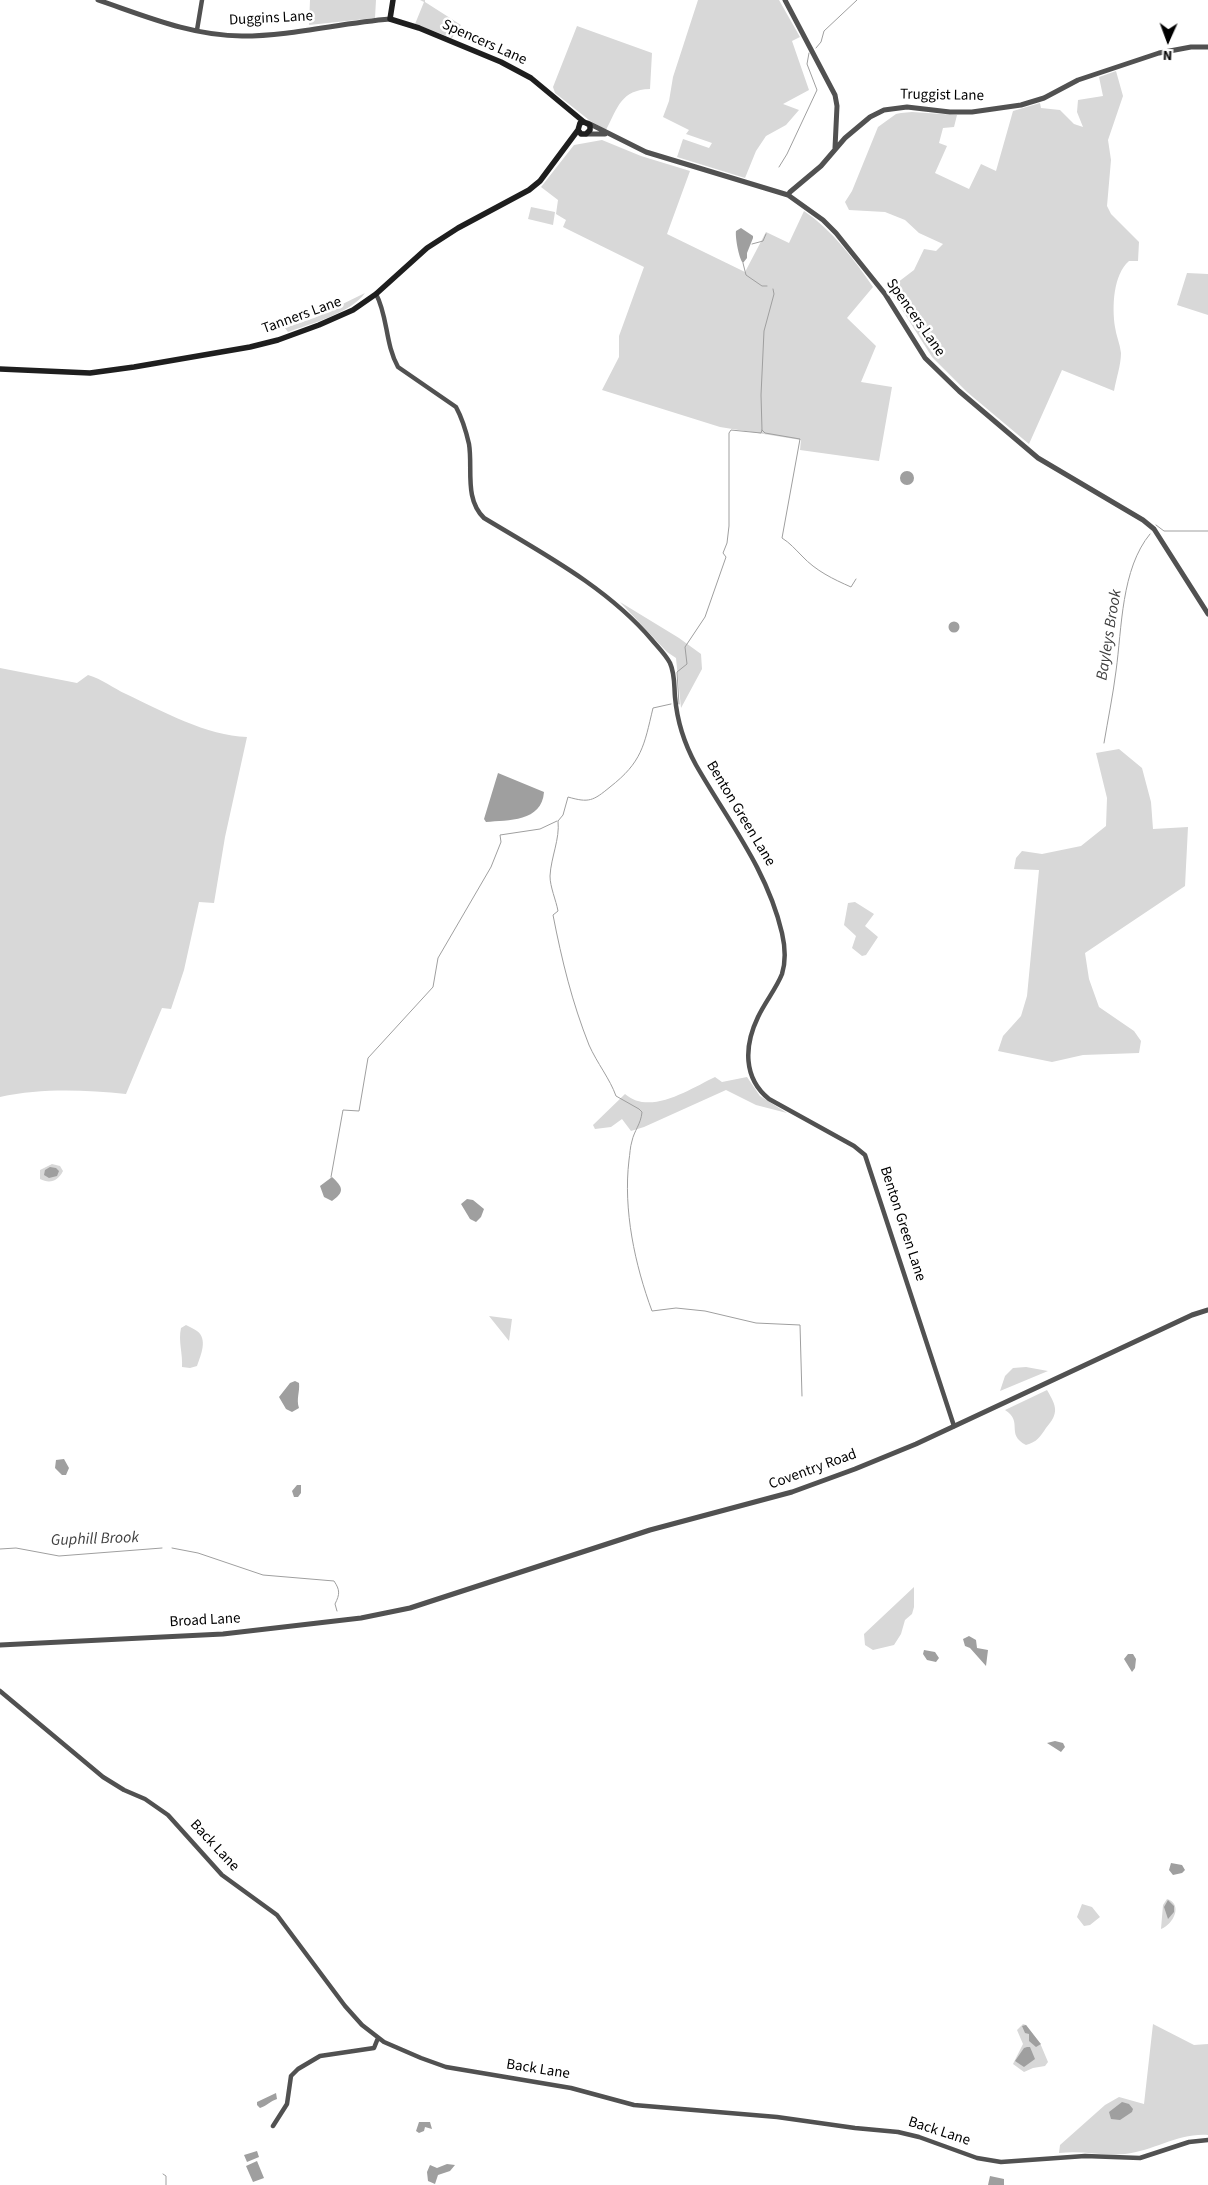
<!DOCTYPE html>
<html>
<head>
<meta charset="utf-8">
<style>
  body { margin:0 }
  #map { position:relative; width:1208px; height:2185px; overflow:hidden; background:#fff; font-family:"Source Sans 3",sans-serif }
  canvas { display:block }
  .north { position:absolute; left:1143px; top:15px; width:50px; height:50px; -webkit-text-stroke:4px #fff; paint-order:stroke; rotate:182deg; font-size:14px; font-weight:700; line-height:20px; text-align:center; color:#000 }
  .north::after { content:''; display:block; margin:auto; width:18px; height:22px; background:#000; clip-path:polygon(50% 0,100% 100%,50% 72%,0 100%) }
</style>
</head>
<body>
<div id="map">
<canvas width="1208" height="2185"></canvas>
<div class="north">N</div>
</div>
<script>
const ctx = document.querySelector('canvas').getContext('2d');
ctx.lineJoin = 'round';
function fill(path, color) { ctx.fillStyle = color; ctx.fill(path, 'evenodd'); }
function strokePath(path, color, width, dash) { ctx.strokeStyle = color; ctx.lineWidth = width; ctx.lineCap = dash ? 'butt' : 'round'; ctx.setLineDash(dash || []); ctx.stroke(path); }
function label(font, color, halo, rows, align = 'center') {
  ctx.font = font + ' "Source Sans 3",sans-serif'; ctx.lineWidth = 5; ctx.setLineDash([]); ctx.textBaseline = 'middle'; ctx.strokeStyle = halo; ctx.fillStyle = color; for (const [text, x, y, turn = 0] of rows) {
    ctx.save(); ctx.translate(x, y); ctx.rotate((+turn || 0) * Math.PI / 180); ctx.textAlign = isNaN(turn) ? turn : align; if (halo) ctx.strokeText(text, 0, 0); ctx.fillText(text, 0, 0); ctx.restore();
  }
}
fill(new Path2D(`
  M310 0H376L375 18 309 25Z
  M420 0H425V2L461 25 452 38 415 24 424 2Z
  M698 0H779L800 37 792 41 809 90 783 104 799 110 786 125 766 136 756 151 745 178 677 157 683 139 709 148 712 143 686 134 689 130 663 117 669 101 673 77Z
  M577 26 652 53 650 89C621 90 618 107 606 130L589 120 555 93 553 87Z
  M1116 71 1123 96 1108 140 1111 160 1107 206 1111 214 1139 242 1138 261H1129C1113 275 1112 307 1115 327 1116 335 1120 344 1121 353 1121 365 1116 379 1114 391L1062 370 1029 444 967 392 932 357 889 289 914 270 924 249 936 251 943 244 919 233 905 220 885 212 849 210 845 202 852 191 878 127 896 114 901 113 912 112 957 115 954 127 943 128 939 143 947 146 935 173 969 189 981 164 996 171 1013 111 1040 103 1041 108 1060 110 1074 124 1083 127 1077 112 1078 100 1103 96 1099 77Z
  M602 140 641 156 690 171 667 234 745 272 766 232 789 243 804 211C832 230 854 259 873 287L847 318 876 346 861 382 892 387 879 461 800 450 801 440 720 427 602 390 619 357V336L644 267 563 227 566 220 556 214 558 200 541 187 574 145Z
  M531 207 555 212 553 225 528 219Z
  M1187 273 1208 274V315L1177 305Z
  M365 293C351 313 310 324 288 332L285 328 314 318Z
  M620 602 679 638 701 654 702 669 681 708 676 658 667 652Z
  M0 668 77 683 88 675C102 679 113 688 126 694 162 711 207 736 247 737L225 837 214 903 199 902 184 970 171 1009 162 1008 126 1094C84 1090 42 1088 0 1097Z
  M1119 749 1142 768 1151 802 1153 829 1188 827 1185 886 1085 953 1089 979 1099 1007 1134 1031 1141 1041 1139 1053 1083 1055 1052 1062 998 1051 1003 1036 1021 1016 1027 996 1039 870 1014 869 1016 858 1022 851 1042 854 1081 846 1106 826 1107 798 1096 753Z
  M855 902 874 914 865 926 878 937 866 955 862 956 852 948 856 936 844 925 848 903Z
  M715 1077 722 1082 747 1077 760 1096 787 1113 756 1105 726 1090 644 1127 631 1131 622 1119 611 1127 595 1129 593 1125 625 1094C650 1116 690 1089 715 1077Z
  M52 1164 60 1166 63 1171C58 1181 50 1184 40 1179V1170Z
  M489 1316 512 1319 509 1341Z
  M186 1325C190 1327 194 1329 197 1331 208 1339 201 1355 197 1366L190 1368 182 1367C183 1354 178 1341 181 1328Z
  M1026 1367 1048 1371 1000 1391 1005 1376 1013 1368Z
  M1047 1390C1057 1407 1059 1413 1046 1428 1040 1437 1037 1442 1026 1445 1005 1434 1024 1422 1005 1410Z
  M914 1587V1607L912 1614 905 1620 901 1634 894 1645 873 1650 865 1645 864 1634Z
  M1167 1899C1183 1904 1174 1924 1161 1929L1163 1905Z
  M1082 1904 1092 1907 1100 1917 1090 1925 1084 1926 1077 1917Z
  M1023 2024 1026 2025 1040 2043 1048 2062 1045 2066 1033 2068 1024 2072 1013 2064 1023 2044 1017 2030Z
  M1153 2024 1194 2045 1208 2044V2135C1178 2133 1154 2151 1125 2154 1103 2156 1081 2150 1059 2153L1060 2145 1105 2105 1119 2097 1144 2104Z`), '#d8d8d8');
fill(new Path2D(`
  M741 228 753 236V238L747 253V258L743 263C739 259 735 237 736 231Z
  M900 478a7 7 0 1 1 14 0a7 7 0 1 1-14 0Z
  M948.5 627a5.5 5.5 0 1 1 11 0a5.5 5.5 0 1 1-11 0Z
  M498 773 544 792C542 822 508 820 486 822L484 819Z
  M50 1167 56 1168 59 1171 57 1176 49 1178 44 1175 45 1170Z
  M332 1177C343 1187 345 1192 332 1201L324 1197 320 1186Z
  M467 1199 473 1200 484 1209 481 1217 476 1222 470 1219 461 1204Z
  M295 1381 299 1383C300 1392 296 1399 299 1408L292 1412 286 1409 279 1397 290 1383Z
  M64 1459 69 1468 66 1475H62L55 1468 56 1460Z
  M297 1485H301V1493L298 1497H294L292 1491Z
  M969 1636 976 1640 977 1648 988 1650 986 1666 970 1648 965 1646 963 1639Z
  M924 1650 935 1652 939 1658 936 1662 927 1660 923 1654Z
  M1128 1654H1133L1136 1659 1135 1668 1132 1672 1124 1659Z
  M1055 1741 1063 1743 1065 1747 1061 1752 1047 1743Z
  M1171 1863 1182 1865 1185 1870 1182 1873 1173 1875 1169 1870Z
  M1168 1900 1174 1906V1912L1168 1919 1164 1907Z
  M1026 2025 1040 2043 1041 2044 1036 2047 1029 2041V2034L1025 2033 1022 2026Z
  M1027 2047H1030L1035 2059 1024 2067 1015 2061 1024 2048Z
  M276 2093 277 2099C270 2101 267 2106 260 2108L257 2105V2102Z
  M1122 2102 1129 2104 1133 2109 1132 2112 1120 2120 1111 2119 1109 2112Z
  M419 2122H430L432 2129 425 2127 424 2131 419 2133 416 2131Z
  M257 2151 259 2157 247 2162 244 2155Z
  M257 2161 264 2178 253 2182 246 2166Z
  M447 2164 455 2165 450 2171 438 2175 435 2184 428 2181 427 2172 430 2165 437 2168Z
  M990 2176 1004 2179V2185H988Z`), '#9f9f9f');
strokePath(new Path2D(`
  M816 48 821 42 824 31 857 0
  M779 167 787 154 817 90 807 64 809 53
  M752 244 763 241 766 234
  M743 263 746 275 762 286H767
  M762 430 765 433 800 439 782 538C790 543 795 549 802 556 816 571 833 579 851 587L856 579
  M1156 525 1164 531H1208
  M671 704 653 708C644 746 642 762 610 787 593 801 589 803 568 797L563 815 558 821C560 839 551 857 550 876 550 887 556 900 558 911L553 915C562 961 572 1002 589 1045 597 1063 610 1079 616 1096L639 1109 642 1112C641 1124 634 1131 632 1141 630 1147 630 1154 629 1160 623 1210 635 1265 652 1311L676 1308 705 1311 756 1323 800 1325 802 1396
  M679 704 677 672 687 664 685 647 705 617 726 557 723 553 727 543 729 526V433L731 430 761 433 762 430 761 395 764 331 774 294 773 289
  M1104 743C1108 719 1113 695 1116 671 1122 628 1121 569 1150 534
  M331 1177 343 1110 359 1111 368 1058 433 987 438 958 491 867 501 842 500 835 540 829 557 821
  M172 1548 198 1553 263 1575 334 1581C340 1590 340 1594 335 1604L337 1611
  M0 1549 16 1548 59 1556 162 1548
  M163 2174 166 2176V2185`), '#9f9f9f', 1);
strokePath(new Path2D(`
  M197 30 202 0
  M376 294C388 316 385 344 398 367L456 407C462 418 466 431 469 444 473 468 464 499 484 518 542 553 607 587 652 640 658 647 666 655 670 663 675 674 674 685 675 697 677 720 685 745 696 765 728 821 767 869 782 933 785 946 786 961 782 974 776 989 765 1002 758 1017 744 1046 743 1078 769 1099L854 1146 865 1155 954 1426
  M0 1691 103 1777 124 1790 145 1799 168 1815 222 1875 277 1915 345 2006 362 2025 384 2042 421 2058 446 2067 571 2088 634 2105 777 2117 855 2128 898 2132 919 2137 977 2158 1001 2162 1085 2156 1140 2158 1189 2142 1208 2140
  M273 2126 287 2104 291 2076 298 2069 320 2056 374 2048 378 2038`), '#515151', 4.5);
strokePath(new Path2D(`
  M98 0C145 16 192 36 242 36 292 36 340 23 390 19
  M785 0 835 95 837 106 835 148
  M588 123 646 152 788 195 823 220 836 233 885 294 925 358 959 391 1038 458 1143 520 1154 529 1208 614
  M587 134H605
  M788 195 790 192 821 166 845 138 870 117 884 110 907 107 950 112H972L1021 105 1044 98 1078 80 1159 53 1191 47H1208
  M0 1645 223 1634 361 1618 410 1608 650 1530 792 1492 855 1469 916 1444 1192 1315 1208 1310`), '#515151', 5);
strokePath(new Path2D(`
  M393 0 390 19 419 28 501 62 531 78 584 122
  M0 369 90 373 134 367 250 347 278 340 319 325 353 310 376 294 427 248 458 228 529 190 540 181 578 130 580 123 584 122 590 125V130L586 134H581L578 130`), '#1e1e1e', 5.5);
label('15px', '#000', '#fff', [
  ["Duggins Lane",271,19,-3],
  ["Spencers Lane",484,43,24],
  ["Truggist Lane",942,96,1],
  ["Tanners Lane",302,316,-20],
  ["Spencers Lane",915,318,55],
  ["Benton Green Lane",740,814,59],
  ["Benton Green Lane",902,1224,72],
  ["Coventry Road",813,1470,-20],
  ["Broad Lane",205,1621,-3],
  ["Back Lane",214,1846,47],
  ["Back Lane",538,2070,9],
  ["Back Lane",939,2132,18]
]);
label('italic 16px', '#404040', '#fff', [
  ["Bayleys Brook",1110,635,-81],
  ["Guphill Brook",95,1540,-2]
]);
</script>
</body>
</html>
